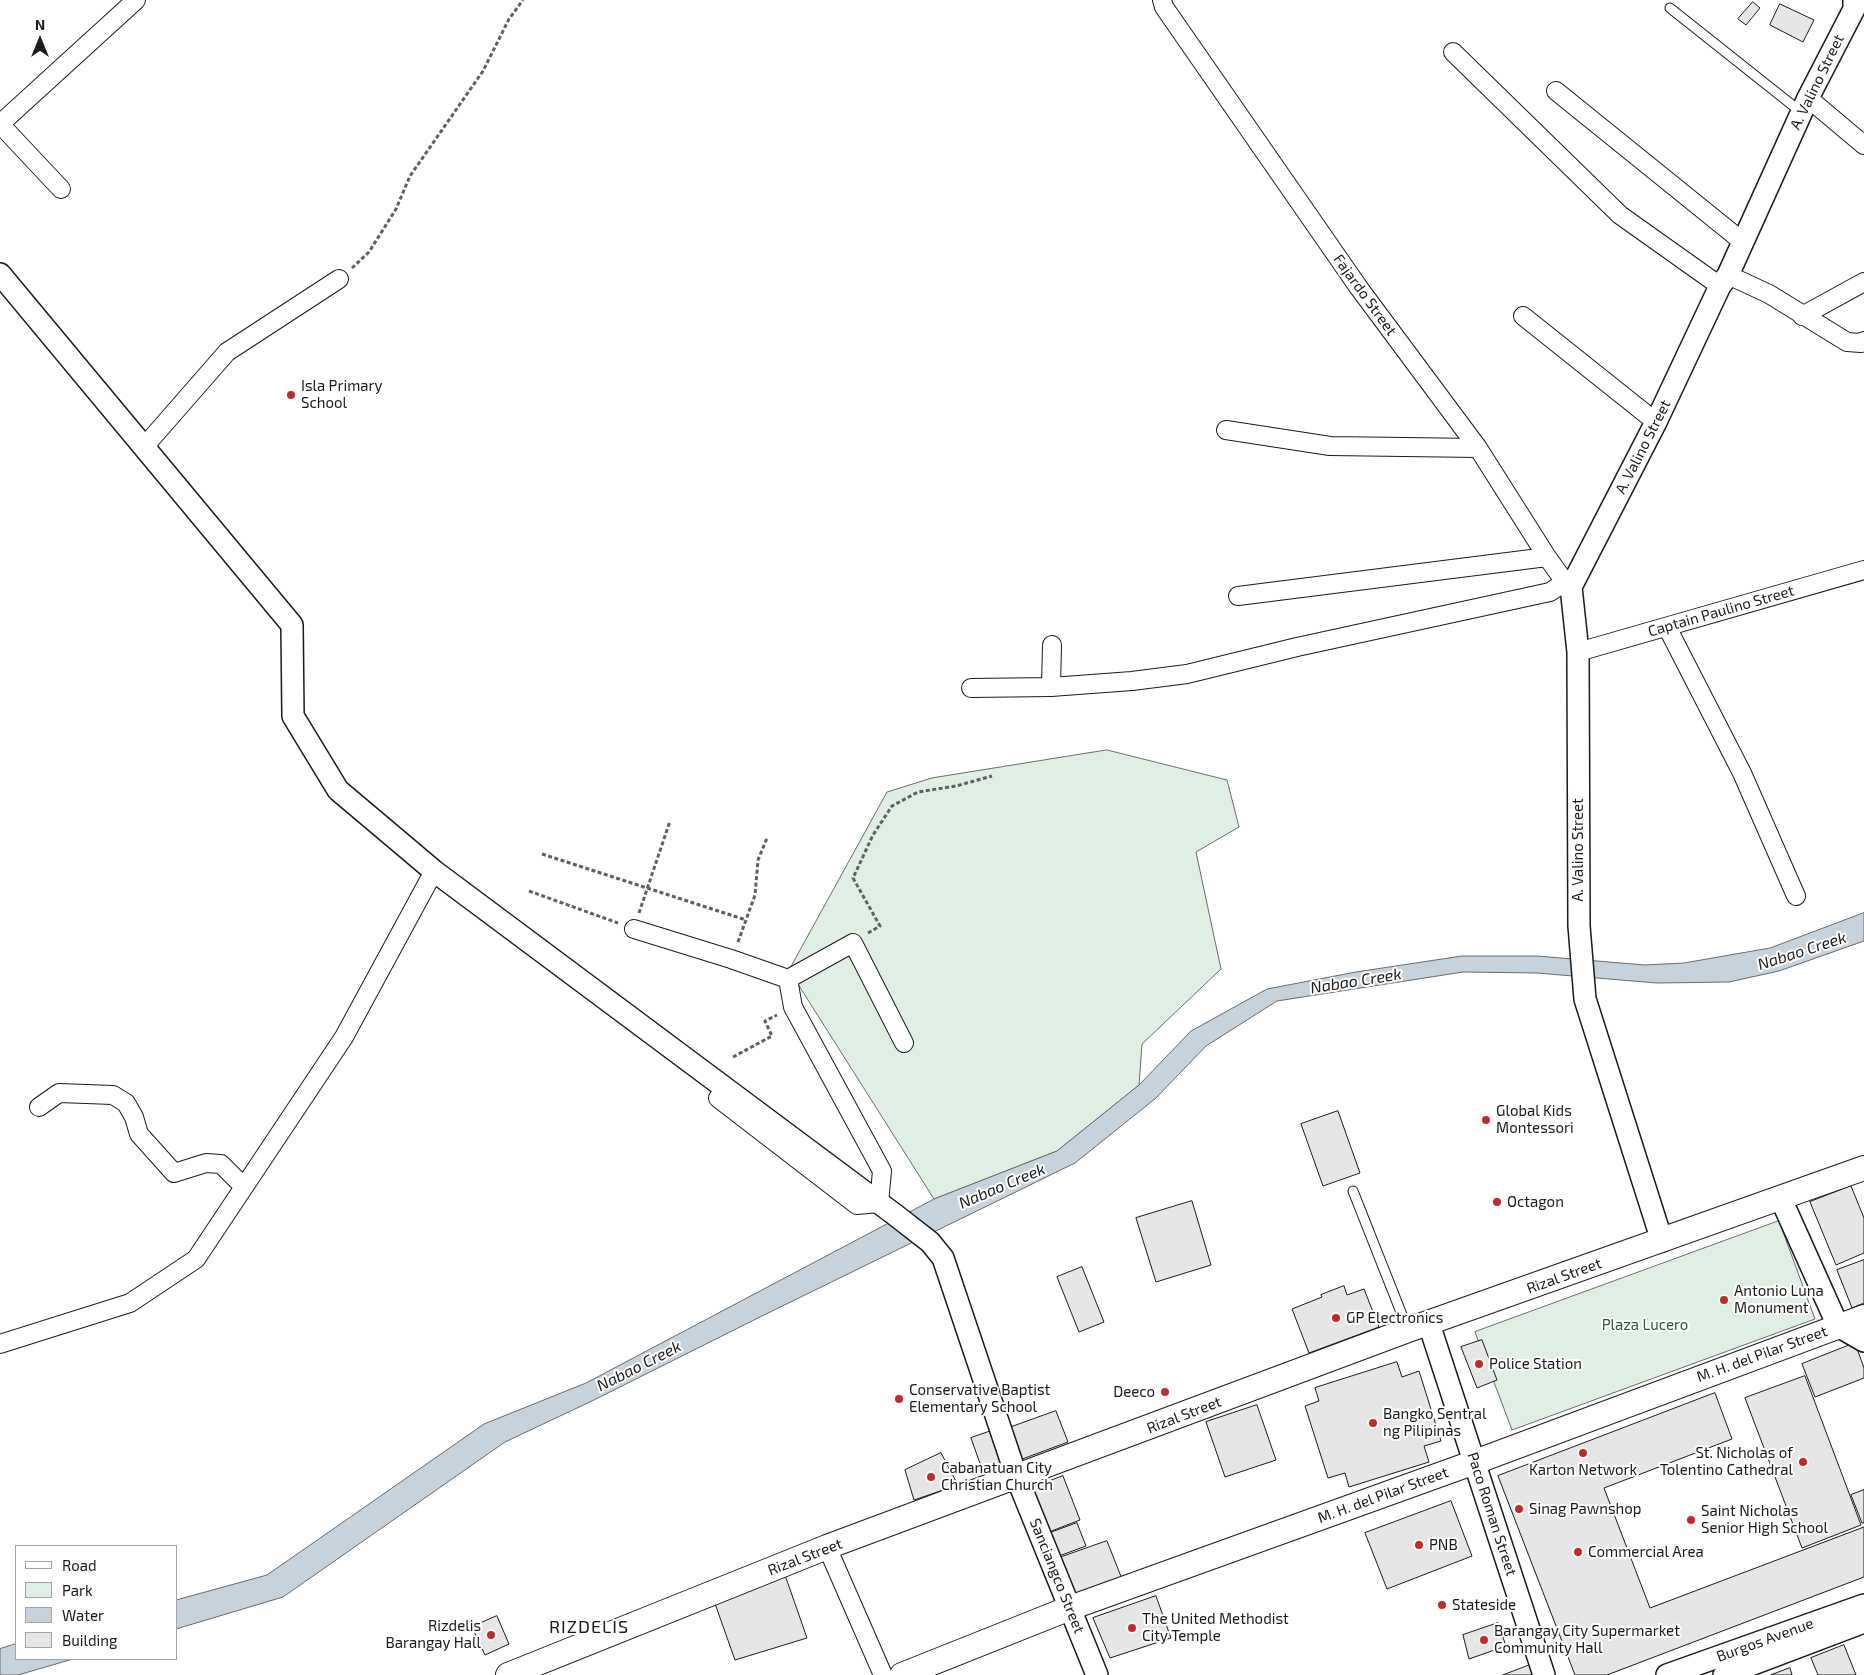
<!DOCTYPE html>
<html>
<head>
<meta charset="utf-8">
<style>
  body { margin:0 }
  #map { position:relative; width:1864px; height:1675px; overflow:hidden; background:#fff; font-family:"Exo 2",sans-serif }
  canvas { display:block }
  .legend { position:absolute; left:15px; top:1545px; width:162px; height:115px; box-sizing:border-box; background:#fff; border:1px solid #a3a3a3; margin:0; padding:6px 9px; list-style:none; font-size:15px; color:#1a1a1a }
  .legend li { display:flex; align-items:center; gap:10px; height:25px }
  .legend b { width:25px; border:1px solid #a3a3a3 }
  .north { position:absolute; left:15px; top:15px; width:50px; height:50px; -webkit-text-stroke:4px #fff; paint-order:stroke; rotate:0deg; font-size:14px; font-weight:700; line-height:20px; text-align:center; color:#1a1a1a }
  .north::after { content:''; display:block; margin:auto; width:18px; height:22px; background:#1a1a1a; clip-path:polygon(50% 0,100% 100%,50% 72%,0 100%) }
</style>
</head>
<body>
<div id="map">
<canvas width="1864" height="1675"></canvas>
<ul class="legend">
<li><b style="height:6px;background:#fff"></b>Road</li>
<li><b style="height:14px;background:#e0efe3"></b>Park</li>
<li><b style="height:14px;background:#c6d2dc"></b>Water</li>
<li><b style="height:14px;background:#e6e6e6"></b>Building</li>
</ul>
<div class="north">N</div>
</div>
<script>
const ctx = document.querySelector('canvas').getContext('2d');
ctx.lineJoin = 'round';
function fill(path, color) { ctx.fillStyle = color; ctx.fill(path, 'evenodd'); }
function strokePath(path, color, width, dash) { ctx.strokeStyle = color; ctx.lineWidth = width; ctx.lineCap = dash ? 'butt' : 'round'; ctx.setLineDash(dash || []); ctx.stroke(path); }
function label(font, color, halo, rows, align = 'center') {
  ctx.font = font + ' "Exo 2",sans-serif'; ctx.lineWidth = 4; ctx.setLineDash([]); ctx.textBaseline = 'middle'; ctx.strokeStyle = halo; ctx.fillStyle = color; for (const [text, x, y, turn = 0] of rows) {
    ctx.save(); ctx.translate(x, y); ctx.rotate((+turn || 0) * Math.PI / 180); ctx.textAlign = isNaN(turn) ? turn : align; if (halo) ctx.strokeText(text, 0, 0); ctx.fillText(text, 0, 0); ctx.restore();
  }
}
const green = new Path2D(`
  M1107 750 1227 780 1239 827 1196 852 1221 969 1142 1044 1139 1085 1057 1151 934 1199 789 970 887 792 932 778Z
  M1779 1221 1815 1319 1512 1430 1475 1332Z`);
fill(green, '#e0efe3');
strokePath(green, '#6a6a6a', 1);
const water = new Path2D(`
  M1864 913V941L1779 971 1729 982 1657 983 1537 973 1463 972 1277 1001 1206 1046 1156 1098 1075 1163 764 1315 594 1400 505 1442 283 1597 176 1629V1600L267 1575 484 1424 586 1383 934 1199 1057 1151 1139 1085 1191 1031 1267 989 1356 972 1462 956H1537L1645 965 1684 963 1770 948Z
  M16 1644V1659H73L18 1675H0V1649Z`);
fill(water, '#c6d2dc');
strokePath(water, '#6a6a6a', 1);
const building = new Path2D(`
  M1753 2 1760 8 1746 25 1738 19Z
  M1780 4 1814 20 1803 42 1770 25Z
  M1338 1111 1360 1173 1323 1186 1301 1124Z
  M1851 1186 1864 1218V1253L1836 1265 1810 1202Z
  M1192 1201 1211 1265 1156 1282 1136 1218Z
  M1864 1260V1303L1852 1308 1837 1270Z
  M1082 1267 1104 1322 1079 1332 1057 1277Z
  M1344 1286 1347 1295 1364 1289 1379 1327 1309 1353 1292 1309 1322 1297 1321 1295Z
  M1482 1340 1497 1380 1477 1388 1461 1347Z
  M1855 1343 1864 1368V1378L1815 1397 1802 1364Z
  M1397 1362 1402 1377 1419 1371 1441 1441 1424 1446 1429 1462 1349 1487 1345 1473 1328 1478 1305 1406 1319 1401 1315 1388Z
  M1805 1376 1861 1525 1802 1548 1745 1398Z
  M1715 1393 1732 1439 1604 1488 1650 1608 1864 1527V1577L1607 1675H1575L1498 1476Z
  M1257 1405 1276 1460 1225 1477 1206 1422Z
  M1056 1411 1068 1442 1017 1461 1006 1429Z
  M997 1429 1010 1462 983 1472 971 1438Z
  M941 1453 958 1485 914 1500 905 1470Z
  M1063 1476 1080 1520 1049 1532 1032 1488Z
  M1864 1490V1523H1862L1851 1495Z
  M1451 1501 1472 1556 1387 1589 1365 1533Z
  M1077 1523 1086 1546 1059 1556 1050 1533Z
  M1107 1541 1122 1579 1071 1598 1056 1559Z
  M785 1575 807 1638 735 1660 713 1598Z
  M1156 1596 1171 1638 1110 1658 1093 1618Z
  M497 1616 509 1644 485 1655 472 1627Z
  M1498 1623 1506 1646 1469 1659 1463 1635Z
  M1844 1645 1856 1675H1818L1811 1658Z
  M1530 1665 1534 1675H1503Z
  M1790 1668 1792 1675H1771Z`);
fill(building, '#e6e6e6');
strokePath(building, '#1a1a1a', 1);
const service = new Path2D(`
  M1670 8 1801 112
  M1353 1191 1408 1330`);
const minor = new Path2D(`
  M1162 0 1164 7 1359 288 1478 448 1547 557 1565 582 1571 587
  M1453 52 1620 215 1720 286
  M1556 91 1743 242
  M1808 98 1864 145
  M61 189 0 124 136 0
  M1728 275 1769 294 1847 342 1861 343 1864 341
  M1523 316 1656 422
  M1802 316 1864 282
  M1226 430 1330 446 1478 448
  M144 447 227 352 339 279
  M1238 596 1547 557
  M1667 627 1742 773 1796 896
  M1578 652 1864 570
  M1051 687 1052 645
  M971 688 1051 687 1132 681 1187 674 1297 647 1550 592 1565 582
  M634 929 731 959 788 979
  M718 1098 857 1205 879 1203 882 1171 793 1007 788 979 853 943 904 1043
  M39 1107 59 1093 113 1095 126 1103 134 1117 139 1134 174 1173 206 1163 221 1164 244 1187
  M0 1344 130 1303 196 1259 344 1037 434 871
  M827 1547 883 1675`);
const tertiary = new Path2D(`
  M0 274 292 625 293 716 338 790 434 871 894 1214 930 1242 943 1258 1017 1478 1097 1675
  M1781 1199 1838 1326 1864 1341
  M1662 1241 1585 999 1579 926 1578 652 1571 587 1656 422 1720 286 1728 275 1808 98 1854 9V0
  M1429 1324 1544 1675
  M1667 1675 1864 1605
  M1724 1675 1864 1622`);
const secondary = new Path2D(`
  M508 1675 827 1547 1408 1330 1864 1168
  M902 1675 1070 1608 1475 1462 1864 1317`);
strokePath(service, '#1a1a1a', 11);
strokePath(minor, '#1a1a1a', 20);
strokePath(tertiary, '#1a1a1a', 24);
strokePath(secondary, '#1a1a1a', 26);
strokePath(new Path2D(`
  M352 268 369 252 396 209 410 176 483 71 509 19 523 0
  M542 854 746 920
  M529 891 618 923
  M639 913 670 821
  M868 933 880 926 853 878 873 835 892 806 918 792 956 786 992 776
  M738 942 755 895 758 860 767 838
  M733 1057 772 1036 765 1021 777 1015`), '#5f5f5f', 3, [4, 2.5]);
strokePath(service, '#fff', 9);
strokePath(minor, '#fff', 18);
strokePath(tertiary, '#fff', 21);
strokePath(secondary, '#fff', 24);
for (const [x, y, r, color] of [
  [291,395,5,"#c62828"],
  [1486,1120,5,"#c62828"],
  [1497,1202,5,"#c62828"],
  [1724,1300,5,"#c62828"],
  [1336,1318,5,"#c62828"],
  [1479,1364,5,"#c62828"],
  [1165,1392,5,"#c62828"],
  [899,1399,5,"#c62828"],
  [1373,1423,5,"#c62828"],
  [1583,1453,5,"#c62828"],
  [1803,1462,5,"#c62828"],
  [931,1477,5,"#c62828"],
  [1519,1509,5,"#c62828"],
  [1691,1520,5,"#c62828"],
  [1419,1545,5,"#c62828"],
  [1578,1552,5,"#c62828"],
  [1442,1605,5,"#c62828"],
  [1132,1628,5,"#c62828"],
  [491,1635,5,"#c62828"],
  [1484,1640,5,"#c62828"]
]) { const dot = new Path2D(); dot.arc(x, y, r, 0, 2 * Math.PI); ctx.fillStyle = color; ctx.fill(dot); strokePath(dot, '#fff', 2); }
label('15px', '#1a1a1a', '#fff', [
  ["A. Valino Street",1817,82,-64],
  ["Fajardo Street",1365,295,54],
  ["A. Valino Street",1643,447,-63],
  ["Captain Paulino Street",1721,611,-16],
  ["A. Valino Street",1578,850,-90],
  ["Rizal Street",1564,1276,-20],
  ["M. H. del Pilar Street",1762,1354,-20],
  ["Rizal Street",1184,1415,-21],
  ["M. H. del Pilar Street",1383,1495,-20],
  ["Paco Roman Street",1492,1514,72],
  ["Rizal Street",805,1557,-21],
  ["Sanciangco Street",1057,1576,68],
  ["Burgos Avenue",1765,1640,-20]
]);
label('15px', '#1a1a1a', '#fff', [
  ["Isla Primary",301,386],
  ["School",301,403],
  ["Global Kids",1496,1111],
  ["Montessori",1496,1128],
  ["Octagon",1507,1202],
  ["Antonio Luna",1734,1291],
  ["Monument",1734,1308],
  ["GP Electronics",1346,1318],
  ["Police Station",1489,1364],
  ["Conservative Baptist",909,1390],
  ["Elementary School",909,1407],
  ["Deeco",1155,1392,"right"],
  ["Bangko Sentral",1383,1414],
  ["ng Pilipinas",1383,1431],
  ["St. Nicholas of",1793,1453,"right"],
  ["Tolentino Cathedral",1793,1470,"right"],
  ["Cabanatuan City",941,1468],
  ["Christian Church",941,1485],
  ["Karton Network",1583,1470,"center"],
  ["Sinag Pawnshop",1529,1509],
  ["Saint Nicholas",1701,1511],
  ["Senior High School",1701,1528],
  ["PNB",1429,1545],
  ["Commercial Area",1588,1552],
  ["Stateside",1452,1605],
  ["The United Methodist",1142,1619],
  ["City Temple",1142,1636],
  ["Rizdelis",481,1626,"right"],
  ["Barangay Hall",481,1643,"right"],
  ["Barangay City Supermarket",1494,1631],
  ["Community Hall",1494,1648]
], 'left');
label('15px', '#2b5a34', '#fff', [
  ["Plaza Lucero",1645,1325]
]);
label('italic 16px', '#1a1a1a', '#fff', [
  ["Nabao Creek",1802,951,-18],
  ["Nabao Creek",1356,981,-9],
  ["Nabao Creek",1002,1186,-23],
  ["Nabao Creek",639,1366,-27]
]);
ctx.letterSpacing = '1px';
label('18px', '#1a1a1a', '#fff', [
  ["RIZDELIS",589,1627]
]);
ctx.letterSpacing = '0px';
</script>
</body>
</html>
